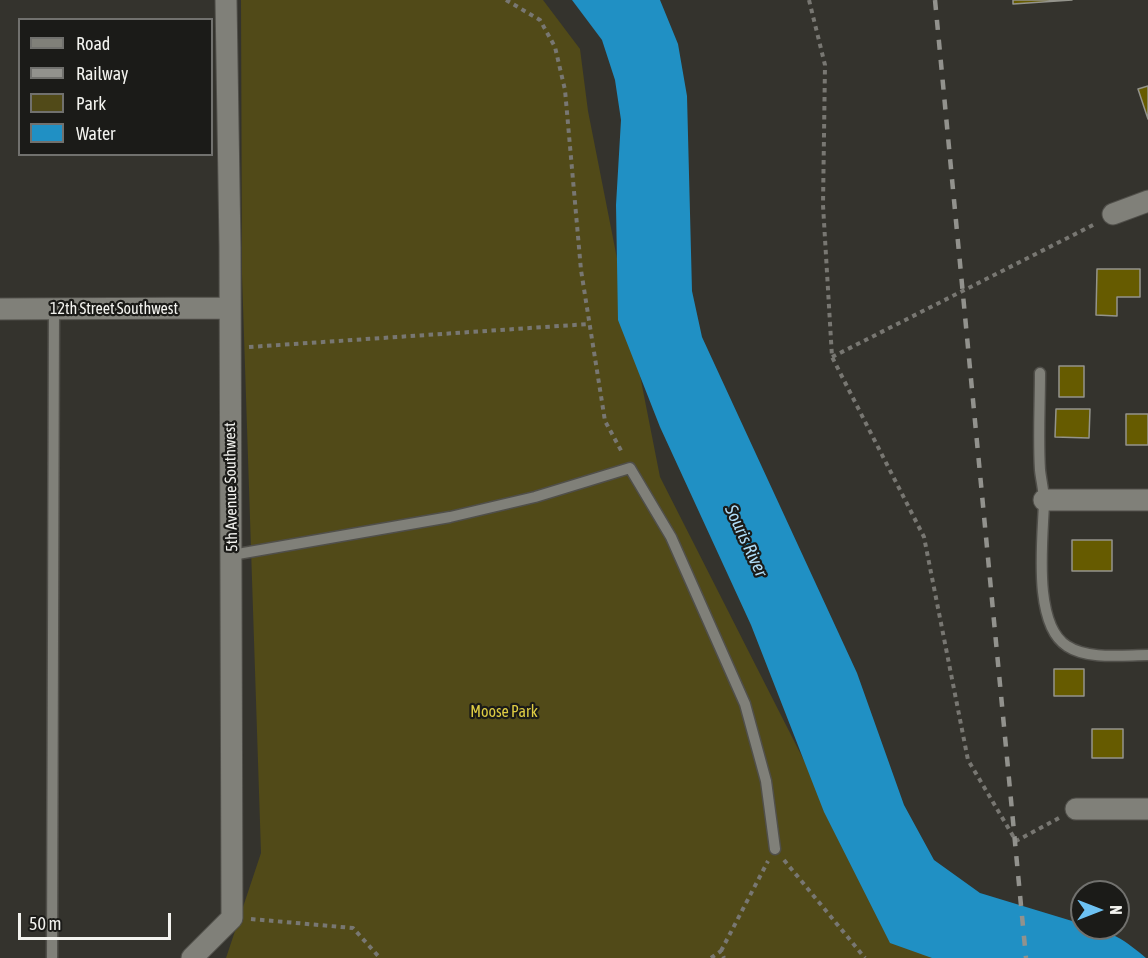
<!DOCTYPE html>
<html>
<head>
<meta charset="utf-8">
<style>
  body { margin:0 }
  #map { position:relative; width:1148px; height:958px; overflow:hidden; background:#34332d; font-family:"Asap Condensed",sans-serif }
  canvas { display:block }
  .legend { position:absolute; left:18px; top:18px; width:195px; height:138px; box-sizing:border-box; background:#1b1b18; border:2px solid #71716e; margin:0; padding:8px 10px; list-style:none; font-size:18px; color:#f3f3ef }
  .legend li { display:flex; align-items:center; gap:12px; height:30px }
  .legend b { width:30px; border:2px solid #71716e }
  .north { position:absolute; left:1070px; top:880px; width:60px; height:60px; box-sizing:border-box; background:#1b1b18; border:2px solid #71716e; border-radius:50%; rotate:90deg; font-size:16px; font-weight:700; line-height:24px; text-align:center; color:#f3f3ef }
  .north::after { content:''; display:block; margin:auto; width:21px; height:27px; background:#6dc2f3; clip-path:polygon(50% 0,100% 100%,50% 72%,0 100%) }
  .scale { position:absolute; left:18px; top:913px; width:153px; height:27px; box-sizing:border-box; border:3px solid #f3f3ef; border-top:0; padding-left:8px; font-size:18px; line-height:21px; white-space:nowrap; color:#f3f3ef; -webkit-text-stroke:4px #1b1b18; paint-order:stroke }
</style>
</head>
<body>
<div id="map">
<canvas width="1148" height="958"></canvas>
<ul class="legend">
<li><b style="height:8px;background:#808079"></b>Road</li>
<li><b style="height:8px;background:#92928d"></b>Railway</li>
<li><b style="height:16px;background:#514a18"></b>Park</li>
<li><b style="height:16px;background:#2090c4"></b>Water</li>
</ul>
<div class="north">N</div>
<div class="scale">50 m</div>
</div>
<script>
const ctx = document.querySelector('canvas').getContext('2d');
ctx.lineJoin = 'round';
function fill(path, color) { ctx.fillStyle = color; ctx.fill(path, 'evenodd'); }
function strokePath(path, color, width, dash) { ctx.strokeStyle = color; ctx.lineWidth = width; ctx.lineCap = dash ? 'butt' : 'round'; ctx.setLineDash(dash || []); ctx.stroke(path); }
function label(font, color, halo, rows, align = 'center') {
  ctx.font = font + ' "Asap Condensed",sans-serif'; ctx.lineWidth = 4.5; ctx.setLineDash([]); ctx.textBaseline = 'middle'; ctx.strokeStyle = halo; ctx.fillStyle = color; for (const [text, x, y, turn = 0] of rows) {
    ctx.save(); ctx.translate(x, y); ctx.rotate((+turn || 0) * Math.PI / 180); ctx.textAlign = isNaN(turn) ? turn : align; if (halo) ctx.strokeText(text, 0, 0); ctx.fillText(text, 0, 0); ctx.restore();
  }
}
fill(new Path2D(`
  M241 0H543L580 49 588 111 660 477 853 857 956 958H226L261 853 242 275Z`), '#514a18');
fill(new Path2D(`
  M572 0H660L678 44 687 96 692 291 702 337 857 673 904 805 934 860 980 893 1082 924V928C1109 928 1126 941 1146 958H932L890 943 824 812 751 625 660 427 618 320 616 205 621 120 615 80 602 40Z`), '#2090c4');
const building = new Path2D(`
  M1013 0H1072L1013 4Z
  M1148 86V119L1138 89Z
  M1097 269H1140V297H1117V316L1096 315Z
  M1059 366H1084V397H1059Z
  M1056 409H1090L1089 438 1055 437Z
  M1126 414H1148V445H1126Z
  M1072 540H1112V571H1072Z
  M1054 669H1084V696H1054Z
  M1092 729H1123V758H1092Z`);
fill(building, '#665b00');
strokePath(building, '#94948c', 1.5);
const lane = new Path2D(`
  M1040 373C1040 405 1038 438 1040 470 1041 480 1044 491 1044 502 1043 538 1032 624 1067 646 1088 660 1124 655 1148 655
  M232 555 450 517 535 497 630 468 671 537 745 704 766 781 775 849
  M52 958 54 309`);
const street = new Path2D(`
  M1113 214 1148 201
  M0 309 229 308
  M1044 500H1148
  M1076 809H1148
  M192 958 232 918 230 247 226 0`);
strokePath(lane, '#504f4a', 13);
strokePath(street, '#504f4a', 23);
strokePath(new Path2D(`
  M506 0 540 20 555 47 565 90 581 270 605 421 623 454
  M809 0 825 65 823 205 832 357 924 537 968 760 1016 841 1059 818
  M249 347 589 324
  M832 357 1097 223
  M784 860 865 958
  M251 919 353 928 380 958
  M721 951 768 861
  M711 958 721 951 724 958`), '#787772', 4, [4.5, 4.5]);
strokePath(lane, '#808079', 10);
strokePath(street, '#808079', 21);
strokePath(new Path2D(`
  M935 0 1026 958`), '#92928d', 4.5, [10, 10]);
label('16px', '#f3f3ef', '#1b1b18', [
  ["12th Street Southwest",114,309],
  ["5th Avenue Southwest",231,487,-91]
]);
label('16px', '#decc43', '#1b1b18', [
  ["Moose Park",504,712]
]);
label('italic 18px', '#b0def9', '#1b1b18', [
  ["Souris River",746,541,65]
]);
</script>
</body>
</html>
